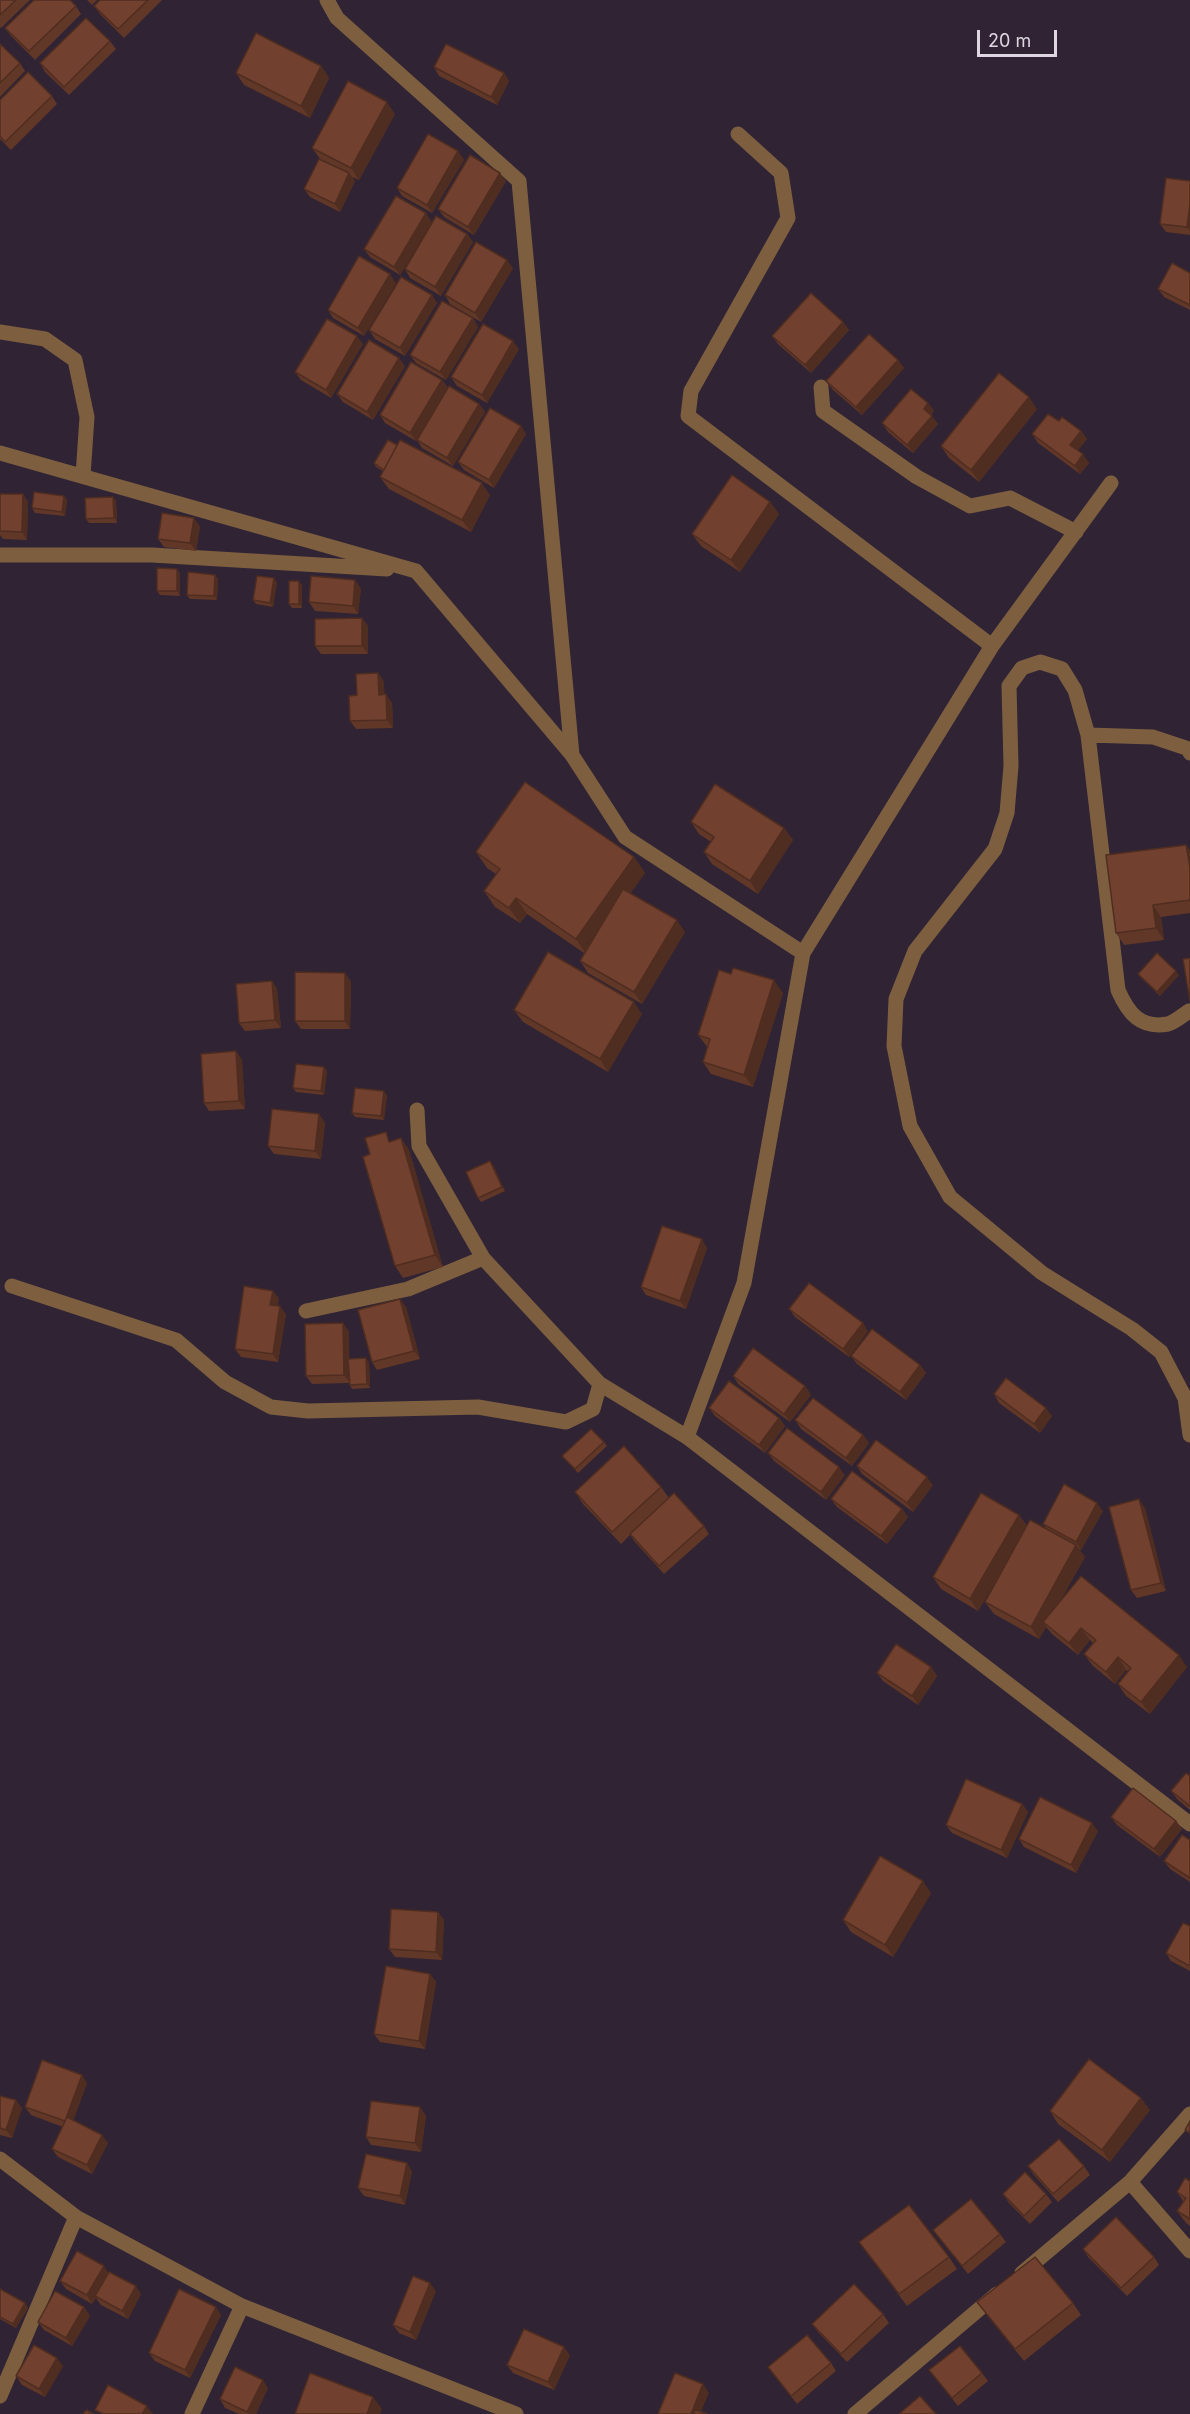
<!DOCTYPE html>
<html>
<head>
<meta charset="utf-8">
<style>
  body { margin:0 }
  #map { position:relative; width:1190px; height:2414px; overflow:hidden; background:#2f2334; font-family:Inter,sans-serif }
  canvas { display:block }
  .scale { position:absolute; left:977px; top:30px; width:80px; height:27px; box-sizing:border-box; border:3px solid #ded6e1; border-top:0; padding-left:8px; font-size:18px; line-height:21px; white-space:nowrap; color:#ded6e1; -webkit-text-stroke:4px #2f2334; paint-order:stroke }
</style>
</head>
<body>
<div id="map">
<canvas width="1190" height="2414"></canvas>
<div class="scale">20 m</div>
</div>
<script>
const ctx = document.querySelector('canvas').getContext('2d');
ctx.lineJoin = 'round';
function strokePath(path, color, width, dash) { ctx.strokeStyle = color; ctx.lineWidth = width; ctx.lineCap = dash ? 'butt' : 'round'; ctx.setLineDash(dash || []); ctx.stroke(path); }
function fill(path, color) { ctx.fillStyle = color; ctx.fill(path, 'evenodd'); }
strokePath(new Path2D(`
  M327 0 337 18 519 181 572 755
  M738 134 781 173 788 218 691 391 688 416 992 646
  M0 332 45 339 75 360 87 417 83 476
  M821 387 823 411 917 477 970 506 1010 498 1076 532
  M0 453 416 571 572 755 625 837 803 953 744 1283 687 1437 1190 1824
  M0 555H152L387 569
  M1088 735 1153 737 1189 749 1190 753
  M803 953 992 646 1111 483
  M1189 1011C1183 1015 1175 1022 1168 1024 1140 1029 1128 1013 1118 990L1088 735 1075 690 1062 669 1040 662 1022 668 1009 686 1011 766 1007 813 995 849 915 951 896 999 894 1046 910 1126 950 1197 1042 1273 1132 1329 1161 1352 1185 1398 1190 1435
  M417 1110 419 1146 483 1258 600 1384 687 1437
  M12 1286 176 1340 225 1382 271 1407 308 1411 478 1407 566 1422 593 1409 600 1384
  M306 1311 408 1289 483 1258
  M0 2159 76 2217 242 2306 516 2414
  M1130 2182 1190 2251
  M1022 2273 1130 2182 1190 2114
  M0 2396 76 2217
  M192 2414 242 2306
  M855 2414 997 2294`), '#7d5f40', 15);
fill(new Path2D(`
  M0 0H30L1 28 0 27Z
  M87 0H97L92 5Z
  M100 0H162L124 38 100 14 94 6Z
  M76 6 81 14 35 60 11 36 5 28Z
  M110 41 116 49 69 95 45 72 40 63Z
  M0 44 20 63 25 71 0 97Z
  M321 66 329 78 310 118 244 85 236 73Z
  M434 67 504 73 509 81 497 105 439 76Z
  M52 96 57 104 11 150 0 139V100Z
  M395 114 359 180 352 177 355 181 340 212 310 197 304 189 321 160 312 148Z
  M458 151 464 160 432 213 402 196 397 188Z
  M506 181 474 235 444 217 438 209Z
  M1190 181V235L1166 232 1160 224Z
  M432 222 400 275 370 257 364 249Z
  M467 234 473 242 441 296 410 278 405 269Z
  M513 268 481 322 450 304 445 295Z
  M1190 273V310L1164 297 1158 289Z
  M396 283 364 336 333 318 328 310Z
  M432 295 437 303 405 356 375 339 369 330Z
  M473 318 478 327 446 380 416 363 410 355Z
  M843 322 849 330 811 373 778 344 772 336Z
  M363 344 331 398 301 380 295 372Z
  M519 349 487 403 457 386 451 377Z
  M898 360 904 368 862 415 832 389 826 381Z
  M405 366 373 420 343 402 337 394Z
  M442 380 448 388 479 404 485 412 453 466 422 448 417 440 416 441 385 423 380 415Z
  M928 403 934 411 931 415 938 424 913 453 888 432 882 423Z
  M1037 409 979 482 949 458 941 446Z
  M1059 421 1081 431 1087 439 1078 450 1089 463 1080 474 1038 443 1032 434Z
  M521 426 526 434 494 488 464 470 458 462Z
  M374 463 490 495 471 532 389 489 380 477 383 471 376 467Z
  M0 494H23L28 502 27 540 3 539 0 535V537Z
  M64 496 67 500 65 516 35 513 32 508Z
  M113 497 116 501 117 523H89L86 519Z
  M770 502 779 514 740 572 701 546 692 534Z
  M200 526 196 551 164 547 158 539Z
  M180 573V596L160 595 157 591Z
  M215 575 218 579 217 600 190 599 187 595Z
  M277 582 273 607 256 604 253 600Z
  M302 585V608H292L289 604Z
  M361 588 358 614 315 611 309 602Z
  M362 618 368 626V654H321L315 646Z
  M378 673 384 682V694L392 703 393 728 356 729 350 721 357 695Z
  M691 822 784 828 793 840 758 894 712 864 704 852 711 842 699 834Z
  M1190 850V913L1161 917 1164 940 1124 945 1116 933Z
  M476 852 634 857 645 873 630 893 685 932 642 1004 588 973 580 961 584 953 527 914 520 923 495 907 484 891 496 874 487 868Z
  M345 973 351 982 350 1029H301L295 1021Z
  M731 974 783 993 753 1087 711 1074 703 1062 708 1048 698 1035Z
  M1138 974 1179 975 1160 996 1141 978Z
  M272 981 277 989 281 1028 245 1031 239 1023Z
  M514 1010 642 1014 608 1072 523 1022Z
  M236 1051 242 1060 245 1109 209 1111 204 1103Z
  M324 1067 327 1071 324 1095 296 1092 293 1088Z
  M387 1095 384 1120 355 1117 352 1113Z
  M319 1114 325 1123 321 1159 274 1154 268 1146Z
  M401 1138 409 1150 443 1267 403 1278 395 1266 370 1154 392 1141Z
  M493 1165 505 1191 481 1202 478 1198Z
  M707 1248 686 1309 646 1295 641 1287Z
  M273 1291 279 1299 277 1306 286 1314 278 1362 241 1357 235 1349Z
  M406 1307 420 1359 377 1370 372 1362Z
  M789 1309 868 1331 849 1357 795 1317Z
  M343 1323 349 1332V1359L369 1362 370 1388 352 1389 349 1383 312 1384 306 1376Z
  M851 1356 920 1365 926 1373 906 1400 857 1364Z
  M733 1376 805 1386 811 1395 790 1422 738 1384Z
  M994 1394 1052 1416 1040 1433 999 1403Z
  M709 1408 779 1418 785 1426 765 1453 715 1416Z
  M795 1420 863 1435 869 1443 852 1466 801 1429Z
  M604 1442 607 1446 578 1473 562 1456Z
  M768 1453 845 1475 826 1500 774 1461Z
  M857 1466 933 1485 913 1512 862 1474Z
  M661 1487 669 1498 704 1526 709 1534 664 1574 635 1542 630 1535 621 1544 583 1504 575 1492Z
  M831 1499 902 1509 908 1517 887 1544 837 1507Z
  M1145 1508 1166 1591 1137 1598 1131 1590Z
  M1103 1511 1081 1550 1079 1549 1085 1557 1060 1601 1187 1667 1150 1714 1126 1696 1118 1684 1128 1671 1126 1670 1115 1684 1093 1666 1084 1654 1093 1643 1090 1640 1078 1655 1052 1634 1046 1627 1039 1639 994 1614 985 1602 1017 1545 978 1611 941 1589 933 1577 1019 1515 1027 1526 1046 1528 1043 1524Z
  M931 1667 937 1676 918 1705 883 1681 877 1673Z
  M1190 1776V1810L1177 1799 1171 1791Z
  M1022 1804 1028 1812 1007 1858 952 1833 946 1825Z
  M1111 1817 1176 1821 1182 1829 1160 1857 1117 1825Z
  M1098 1831 1076 1873 1024 1847 1019 1839Z
  M1190 1840V1882L1170 1869 1164 1861Z
  M931 1893 893 1957 851 1932 843 1920Z
  M438 1912 444 1920 442 1960 395 1957 389 1949Z
  M1190 1926V1971L1171 1961 1166 1953Z
  M430 1974 436 1982 425 2049 380 2042 374 2034Z
  M87 2083 73 2121 108 2143 92 2174 58 2157 52 2149 63 2127 31 2115 25 2107Z
  M0 2096 22 2108 12 2138 0 2135Z
  M420 2107 426 2116 421 2152 371 2145 366 2137Z
  M1150 2110 1110 2162 1058 2124 1050 2111Z
  M1028 2166H1084L1090 2175 1058 2202 1033 2174Z
  M412 2171 405 2205 364 2196 358 2188Z
  M1190 2181V2226L1186 2223 1177 2211 1183 2201 1177 2192Z
  M1003 2194H1046L1052 2202 1030 2224 1009 2203Z
  M933 2230 1000 2234 1006 2242 968 2274Z
  M859 2242 949 2257 957 2269 907 2306Z
  M1083 2249 1154 2257 1159 2265 1127 2296 1088 2257Z
  M108 2272 141 2294 128 2319 101 2305 96 2298 92 2304 66 2289 60 2281Z
  M0 2289 25 2303 28 2308 16 2328 0 2319Z
  M436 2291 416 2340 399 2333 393 2325Z
  M977 2302 1073 2303 1081 2315 1024 2361 986 2314Z
  M84 2307 90 2316 72 2346 44 2330 38 2322Z
  M883 2314 889 2323 847 2362 818 2332 812 2324Z
  M221 2315 190 2378 155 2361 149 2353Z
  M570 2355 554 2390 513 2373 507 2365Z
  M831 2363 836 2371 797 2404 768 2367Z
  M63 2366 45 2397 22 2385 16 2376Z
  M929 2370 982 2373 988 2381 958 2406Z
  M268 2388 256 2414H239L225 2408 220 2399Z`), '#613728');
fill(new Path2D(`
  M321 66 329 78 310 118 301 106Z
  M504 73 509 81 497 105 491 97Z
  M387 102 395 114 359 180 351 168Z
  M458 151 464 160 432 213 427 205Z
  M349 173 355 181 340 212 335 204Z
  M500 173 506 181 474 235 468 227Z
  M1190 204V231L1187 227Z
  M426 213 432 222 400 275 394 267Z
  M467 234 473 242 441 296 435 287Z
  M507 260 513 268 481 322 475 313Z
  M390 274 396 283 364 336 358 328Z
  M432 295 437 303 405 356 400 348Z
  M473 318 478 327 446 380 440 372Z
  M843 322 849 330 811 373 805 365Z
  M357 336 363 344 331 398 326 390Z
  M513 341 519 349 487 403 482 395Z
  M399 358 405 366 373 420 367 412Z
  M898 360 904 368 862 415 856 407Z
  M442 380 448 388 416 441 410 433Z
  M1029 397 1037 409 979 482 971 470Z
  M928 403 934 411 929 417 924 409Z
  M479 404 485 412 453 466 447 458Z
  M932 416 938 424 913 453 907 445Z
  M521 426 526 434 494 488 489 480Z
  M1081 431 1087 439 1076 453 1070 445Z
  M1083 454 1089 463 1080 474 1075 466Z
  M482 483 490 495 471 532 462 520Z
  M23 494 28 502 27 540 22 532Z
  M64 496 67 500 65 516 62 512Z
  M113 497 116 501 117 523 114 518Z
  M770 502 779 514 740 572 731 560Z
  M194 518 200 526 196 551 190 543Z
  M177 569 180 573V596L177 591Z
  M215 575 218 579 217 600 214 596Z
  M274 578 277 582 273 607 270 603Z
  M355 580 361 588 358 614 353 606Z
  M299 581 302 585V608L299 604Z
  M362 618 368 626V654L362 646Z
  M378 673 384 682 385 703 379 695Z
  M386 694 392 703 393 728 387 720Z
  M784 828 793 840 758 894 750 881Z
  M1186 845 1190 850V867Z
  M634 857 645 873 587 955 576 939Z
  M516 898 527 914 520 923 509 908Z
  M1153 905 1161 917 1164 940 1156 928Z
  M677 920 685 932 642 1004 634 992Z
  M1176 971 1179 975 1160 996 1157 992Z
  M345 973 351 982 350 1029 345 1021Z
  M774 980 783 993 753 1087 744 1075Z
  M272 981 277 989 281 1028 275 1020Z
  M634 1002 642 1014 608 1072 600 1059Z
  M236 1051 242 1060 245 1109 239 1101Z
  M324 1067 327 1071 324 1095 321 1091Z
  M384 1091 387 1095 384 1120 381 1116Z
  M319 1114 325 1123 321 1159 315 1151Z
  M401 1138 409 1150 443 1267 435 1255Z
  M490 1161 493 1165 505 1191 502 1187Z
  M702 1239 707 1248 686 1309 680 1301Z
  M273 1291 279 1299 276 1313 270 1305Z
  M400 1299 406 1307 420 1359 414 1351Z
  M280 1306 286 1314 278 1362 273 1354Z
  M343 1323 349 1332 350 1383 344 1375Z
  M863 1323 868 1331 849 1357 843 1349Z
  M366 1358 369 1362 370 1388 367 1384Z
  M920 1365 926 1373 906 1400 900 1392Z
  M805 1386 811 1395 790 1422 784 1414Z
  M1046 1408 1052 1416 1040 1433 1034 1424Z
  M779 1418 785 1426 765 1453 759 1445Z
  M863 1435 869 1443 852 1466 846 1458Z
  M839 1467 845 1475 826 1500 821 1492Z
  M927 1477 933 1485 913 1512 907 1503Z
  M1139 1499 1145 1508 1166 1591 1161 1583Z
  M1097 1503 1103 1511 1081 1550 1076 1542Z
  M902 1509 908 1517 887 1544 881 1536Z
  M1019 1515 1027 1527 978 1611 970 1599Z
  M1076 1545 1085 1557 1047 1625 1043 1622 1046 1627 1039 1639 1031 1627Z
  M1081 1628 1090 1640 1078 1655 1069 1643Z
  M1179 1655 1187 1667 1150 1714 1141 1702Z
  M1118 1657 1126 1670 1115 1684 1106 1672Z
  M931 1667 937 1676 918 1705 912 1696Z
  M1022 1804 1028 1812 1007 1858 1001 1850Z
  M1176 1821 1182 1829 1160 1857 1154 1849Z
  M1092 1823 1098 1831 1076 1873 1071 1865Z
  M923 1881 931 1893 893 1957 885 1945Z
  M438 1912 444 1920 442 1960 436 1952Z
  M430 1974 436 1982 425 2049 419 2041Z
  M82 2075 87 2083 70 2129 65 2121Z
  M1141 2098 1150 2110 1110 2162 1102 2150Z
  M16 2100 22 2108 12 2138 6 2130Z
  M420 2107 426 2116 421 2152 415 2143Z
  M102 2135 108 2143 92 2174 87 2165Z
  M407 2163 412 2171 405 2205 400 2196Z
  M104 2266 109 2274 92 2304 87 2295Z
  M430 2283 436 2291 416 2340 410 2332Z
  M136 2286 141 2294 128 2319 122 2311Z
  M25 2303 28 2308 16 2328 13 2324Z
  M84 2307 90 2316 72 2346 66 2338Z
  M216 2307 221 2315 190 2378 185 2370Z
  M564 2347 570 2355 554 2390 548 2382Z
  M57 2358 63 2366 45 2397 39 2389Z
  M263 2380 268 2388 256 2414H249L247 2412Z
  M703 2384 709 2393 700 2414H691Z
  M373 2397 382 2409 380 2414H367Z
  M147 2406 153 2414H142Z`), '#4f2d20');
const building = new Path2D(`
  M0 0H16L0 15Z
  M34 0H70L76 6 29 51 5 28Z
  M100 0H148L118 29 94 6Z
  M86 18 110 41 64 87 40 63Z
  M256 33 321 66 301 106 236 73Z
  M0 44 20 63 0 83Z
  M446 44 504 73 491 97 434 67Z
  M28 72 52 96 5 142 0 136V100Z
  M348 81 387 102 351 168 312 148Z
  M428 134 458 151 427 205 397 188Z
  M470 155 500 173 468 227 438 209Z
  M319 159 349 173 335 204 304 189Z
  M1166 178 1190 181V204L1187 227 1160 224Z
  M396 196 426 213 394 267 364 249Z
  M436 216 467 234 435 287 405 269Z
  M476 242 507 260 475 313 445 295Z
  M359 256 390 274 358 328 328 310Z
  M1172 263 1190 273V305L1158 289Z
  M401 277 432 295 400 348 369 330Z
  M811 293 843 322 805 365 772 336Z
  M442 301 473 318 440 372 410 355Z
  M327 319 357 336 326 390 295 372Z
  M483 324 513 341 482 395 451 377Z
  M869 334 898 360 856 407 826 381Z
  M369 340 399 358 367 412 337 394Z
  M411 362 442 380 410 433 380 415Z
  M999 373 1029 397 971 470 941 446Z
  M449 386 479 404 447 458 417 440Z
  M911 389 928 403 924 409 932 416 907 445 882 423Z
  M490 408 521 426 489 480 458 462Z
  M1048 414 1059 421 1062 417 1081 431 1070 445 1083 454 1075 466 1032 434Z
  M388 440 397 445 384 470 374 463Z
  M400 440 482 483 462 520 380 477Z
  M732 475 770 502 731 560 692 534Z
  M34 492 64 496 62 512 32 508Z
  M0 494H23L22 532 0 531Z
  M113 497 114 518 86 519 85 498Z
  M162 513 194 518 190 543 158 539Z
  M157 568 177 569V591H157Z
  M188 572 215 575 214 596 187 595Z
  M257 576 274 578 270 603 253 600Z
  M311 576 355 580 353 606 309 602Z
  M289 581H299V604H289Z
  M362 618V646H315V619Z
  M378 673 379 695 386 694 387 720 350 721 349 696 357 695 356 674Z
  M525 782 634 857 576 939 516 898 509 908 484 891 500 869 476 852Z
  M715 784 784 828 750 881 704 852 714 837 691 822Z
  M1186 845 1190 867V900L1153 905 1156 928 1116 933 1106 855Z
  M623 889 677 920 634 992 580 961Z
  M548 952 634 1002 600 1059 514 1010Z
  M1157 953 1176 971 1157 992 1138 974Z
  M1190 958V1002L1183 959Z
  M733 968 774 980 744 1075 703 1062 710 1039 698 1035 719 970 731 974Z
  M295 972 345 973V1021H295Z
  M272 981 275 1020 239 1023 236 984Z
  M236 1051 239 1101 204 1103 201 1054Z
  M296 1064 324 1067 321 1091 293 1088Z
  M355 1088 384 1091 381 1116 352 1113Z
  M272 1109 319 1114 315 1151 268 1146Z
  M386 1132 389 1142 401 1138 435 1255 395 1266 363 1157 370 1154 365 1138Z
  M490 1161 502 1187 478 1198 466 1172Z
  M662 1226 702 1239 680 1301 641 1287Z
  M809 1283 863 1323 843 1349 789 1309Z
  M244 1286 273 1291 270 1305 280 1306 273 1354 235 1349Z
  M400 1299 414 1351 372 1362 358 1310Z
  M343 1323 344 1375 306 1376 305 1324Z
  M872 1329 920 1365 900 1392 851 1356Z
  M753 1348 805 1386 784 1414 733 1376Z
  M366 1358 367 1384 350 1385 348 1359Z
  M1006 1378 1046 1408 1034 1424 994 1394Z
  M729 1381 779 1418 759 1445 709 1408Z
  M813 1398 863 1435 846 1458 795 1420Z
  M787 1428 839 1467 821 1492 768 1453Z
  M591 1429 604 1442 575 1469 562 1456Z
  M876 1440 927 1477 907 1503 857 1466Z
  M624 1446 661 1487 612 1532 575 1492Z
  M852 1471 902 1509 881 1536 831 1499Z
  M1064 1484 1097 1503 1076 1542 1043 1524Z
  M674 1493 704 1526 659 1566 630 1534Z
  M981 1493 1019 1515 970 1599 933 1577Z
  M1139 1499 1161 1583 1131 1590 1109 1507Z
  M1030 1520 1076 1545 1031 1627 985 1602Z
  M1081 1576 1179 1655 1141 1702 1118 1684 1131 1668 1118 1657 1106 1672 1084 1654 1096 1640 1081 1628 1069 1643 1043 1622Z
  M896 1644 931 1667 912 1696 877 1673Z
  M1186 1773 1190 1776V1806L1171 1791Z
  M966 1779 1022 1804 1001 1850 946 1825Z
  M1133 1788 1176 1821 1154 1849 1111 1817Z
  M1040 1797 1092 1823 1071 1865 1019 1839Z
  M1182 1835 1190 1840V1878L1164 1861Z
  M880 1856 923 1881 885 1945 843 1920Z
  M391 1909 438 1912 436 1952 389 1949Z
  M1183 1923 1190 1926V1966L1166 1953Z
  M386 1966 430 1974 419 2041 374 2034Z
  M1089 2059 1141 2098 1102 2150 1050 2111Z
  M42 2060 82 2075 65 2121 25 2107Z
  M0 2096 16 2100 6 2130 0 2128Z
  M371 2101 420 2107 415 2143 366 2137Z
  M67 2117 102 2135 87 2165 52 2149Z
  M1190 2121V2133L1185 2130Z
  M1059 2139 1084 2166 1053 2194 1028 2166Z
  M366 2154 407 2163 400 2196 358 2188Z
  M1025 2172 1046 2194 1024 2216 1003 2194Z
  M1185 2178 1190 2181V2219L1177 2211 1186 2198 1177 2192Z
  M971 2199 1000 2234 962 2266 933 2230Z
  M909 2205 949 2257 899 2294 859 2242Z
  M1116 2217 1154 2257 1121 2288 1083 2249Z
  M77 2251 104 2266 87 2295 60 2281Z
  M1035 2257 1073 2303 1015 2349 977 2302Z
  M109 2272 136 2286 122 2311 95 2296Z
  M413 2276 430 2283 410 2332 393 2325Z
  M854 2284 883 2314 841 2354 812 2324Z
  M0 2289 25 2303 13 2324 0 2317Z
  M179 2289 216 2307 185 2370 149 2353Z
  M55 2291 84 2307 66 2338 38 2322Z
  M524 2329 564 2347 548 2382 507 2365Z
  M807 2335 831 2363 791 2396 768 2367Z
  M34 2345 57 2358 39 2389 16 2376Z
  M960 2346 982 2373 952 2398 929 2370Z
  M235 2367 263 2380 247 2412 220 2399Z
  M310 2373 373 2397 367 2414H295Z
  M675 2373 703 2384 691 2414H658Z
  M108 2385 147 2406 142 2414H103L95 2410Z
  M920 2396 936 2414H899Z
  M86 2410 94 2414H83Z
  M695 2410 708 2414H694Z`);
fill(building, '#71402e');
strokePath(building, '#4f2d20', 1.5);
</script>
</body>
</html>
